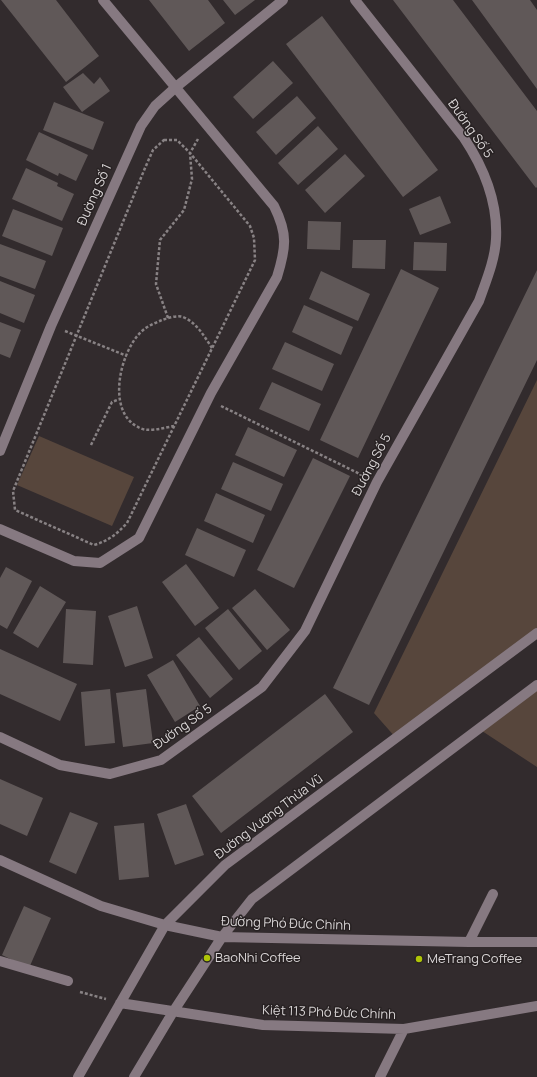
<!DOCTYPE html>
<html>
<head>
<meta charset="utf-8">
<style>
  body { margin:0 }
  canvas { display:block; background:#322b2d }
</style>
</head>
<body>
<canvas width="537" height="1077"></canvas>
<script>
const ctx = document.querySelector('canvas').getContext('2d');
ctx.lineJoin = 'round';
function fill(path, color) { ctx.fillStyle = color; ctx.fill(path, 'evenodd'); }
function strokePath(path, color, width, dash) { ctx.strokeStyle = color; ctx.lineWidth = width; ctx.lineCap = dash ? 'butt' : 'round'; ctx.setLineDash(dash || []); ctx.stroke(path); }
function label(font, color, halo, rows, align = 'center') {
  ctx.font = font + ' Manrope,sans-serif'; ctx.lineWidth = 3; ctx.setLineDash([]); ctx.textBaseline = 'middle'; ctx.strokeStyle = halo; ctx.fillStyle = color; for (const [text, x, y, turn = 0] of rows) {
    ctx.save(); ctx.translate(x, y); ctx.rotate((+turn || 0) * Math.PI / 180); ctx.textAlign = isNaN(turn) ? turn : align; if (halo) ctx.strokeText(text, 0, 0); ctx.fillText(text, 0, 0); ctx.restore();
  }
}
fill(new Path2D(`
  M537 380V633L396 738 374 713Z
  M39 436 134 477 112 526 17 485Z
  M537 685V767L479 729Z`), '#57463c');
fill(new Path2D(`
  M1 0H56L99 56 66 82Z
  M149 0H208L225 23 189 51Z
  M223 0H255L235 15Z
  M393 0H453L537 111V187L536 188Z
  M472 0H530L537 10V89Z
  M322 16 438 170 403 197 286 44Z
  M273 61 293 83 253 119 233 97Z
  M83 73 94 84 100 77 110 91 82 112 63 87Z
  M297 96 316 118 276 155 256 132Z
  M54 102 104 122 93 150 43 130Z
  M318 126 338 149 298 185 278 163Z
  M39 132 88 155 76 181 59 173 58 176 26 160Z
  M345 154 365 176 325 213 305 190Z
  M26 168 58 183 57 186 74 194 62 221 12 199Z
  M440 196 451 223 420 235 409 209Z
  M13 209 63 228 52 256 2 236Z
  M308 221 341 222 340 250 307 249Z
  M353 240H386L385 269 352 268Z
  M414 242 447 243 446 271 413 270Z
  M0 244 46 261 35 289 0 276Z
  M401 269 439 288 358 458 320 440Z
  M537 270V360L369 705 333 688Z
  M321 271 370 294 358 321 309 299Z
  M0 281 35 295 24 323 0 313Z
  M304 305 353 327 341 355 292 332Z
  M0 322 21 330 10 358 0 354Z
  M285 342 334 364 322 391 272 369Z
  M272 382 321 404 309 431 259 409Z
  M248 427 297 450 284 477 235 455Z
  M313 458 350 476 294 588 257 570Z
  M233 462 283 484 271 511 221 489Z
  M216 493 265 515 253 543 204 521Z
  M197 528 246 550 234 577 185 555Z
  M186 564 219 608 195 626 162 582Z
  M6 567 32 581 7 629 0 625V578Z
  M40 586 66 602 38 648 13 633Z
  M255 589 290 630 267 650 232 608Z
  M137 606 153 658 125 667 108 616Z
  M66 609 96 611 93 665 63 663Z
  M228 609 262 651 239 670 205 628Z
  M199 637 233 679 210 698 176 655Z
  M0 649 77 684 60 721 0 694Z
  M173 660 200 706 175 722 147 675Z
  M110 689 115 743 85 746 81 692Z
  M146 689 153 743 123 747 116 693Z
  M325 694 353 732 221 833 192 796Z
  M0 779 43 798 27 836 0 824Z
  M186 804 204 855 175 865 157 814Z
  M70 812 98 823 76 874 49 862Z
  M144 823 149 877 119 880 114 826Z
  M24 906 51 918 29 968 2 955Z`), '#605858');
strokePath(new Path2D(`
  M164 140H177L190 153 250 226 254 238 255 260 127 523C117 534 108 541 94 545L15 510 13 491 145 168 153 150Z
  M168 318 156 284 160 240 184 210 192 179 190 153 198 139
  M65 331 127 356
  M221 406 364 476
  M174 426C163 428 147 433 138 427 106 411 120 352 141 332 147 326 155 323 162 320 168 318 177 315 183 317 197 323 204 336 212 348
  M91 445 112 402 120 399
  M80 992 106 999`), '#888284', 2.5, [3, 2]);
strokePath(new Path2D(`
  M0 451 51 326 141 126 155 106 176 87 283 0
  M0 529 74 561 100 563 139 538 211 393 277 277C286 248 288 234 274 206L103 0
  M0 737 60 765 110 774 161 760 262 687 305 631 377 482 479 301C486 281 495 260 496 239 498 202 484 168 464 138L355 0
  M0 860 101 906 165 925 222 937 469 942H537
  M469 942 493 894
  M0 961 68 981
  M120 1003 263 1025 404 1029 537 1006
  M78 1077 165 925 225 865 537 633
  M134 1077 173 1012 222 937 252 899 537 685
  M380 1077 404 1029`), '#867981', 10);
for (const [x, y, r, color] of [
  [207,958,4,"#afc507"],
  [419,959,4,"#afc507"]
]) { const dot = new Path2D(); dot.arc(x, y, r, 0, 2 * Math.PI); ctx.fillStyle = color; ctx.fill(dot); strokePath(dot, '#282223', 1.5); }
label('13px', '#dad6d7', '#282223', [
  ["Đường Số 5",470,129,55],
  ["Đường Số 1",95,195,-66],
  ["Đường Số 5",372,465,-62],
  ["Đường Số 5",183,727,-35],
  ["Đường Vương Thừa Vũ",269,817,-37],
  ["Đường Phó Đức Chính",286,924,2],
  ["Kiệt 113 Phó Đức Chính",329,1013,2]
]);
label('13px', '#dad6d7', '#282223', [
  ["BaoNhi Coffee",215,958],
  ["MeTrang Coffee",427,959]
], 'left');
</script>
</body>
</html>
